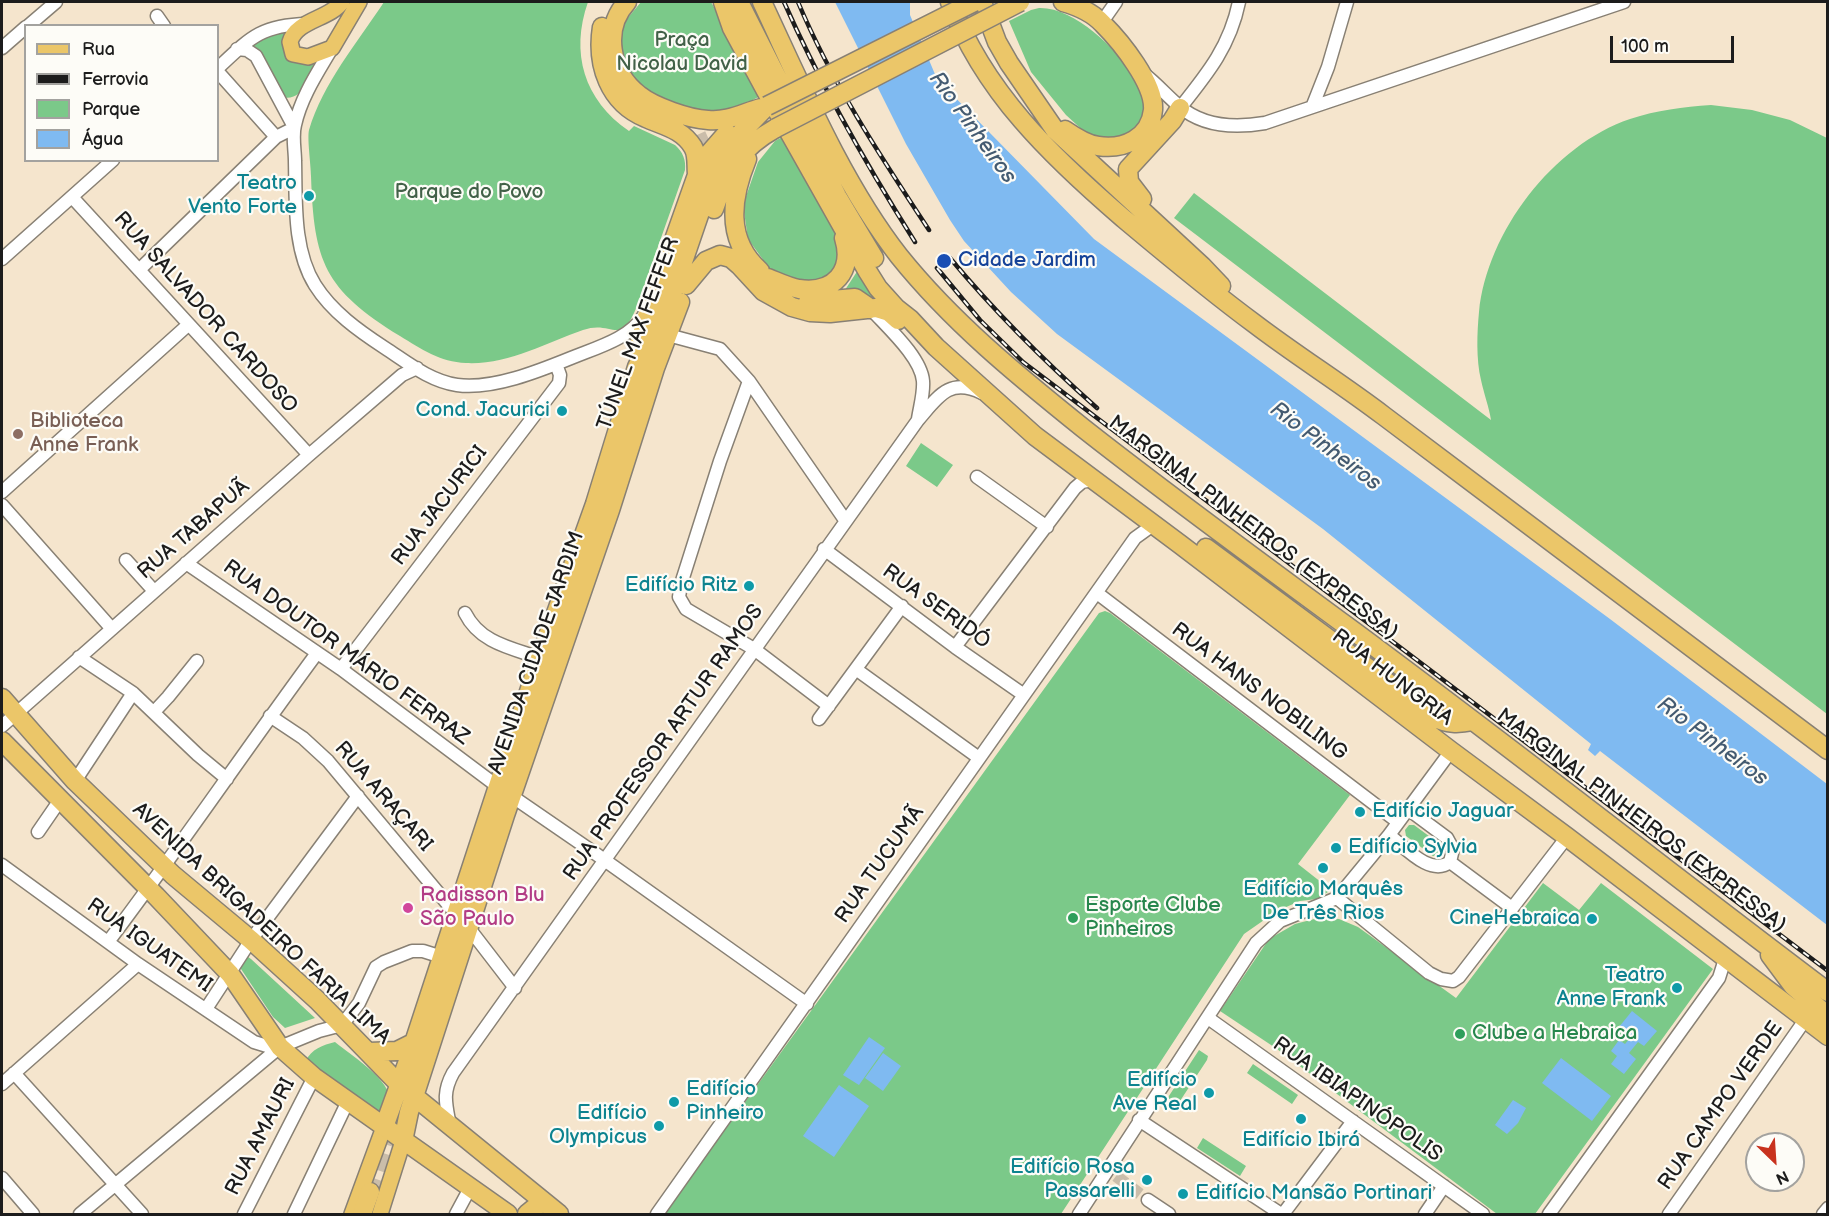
<!DOCTYPE html>
<html>
<head>
<meta charset="utf-8">
<style>
  body { margin:0 }
  #map { position:relative; width:1829px; height:1216px; overflow:hidden; background:#f5e5cd; font-family:"Balsamiq Sans",sans-serif }
  canvas { display:block }
  .frame { position:absolute; inset:0; border:3px solid #1c1c1c; pointer-events:none }
  .legend { position:absolute; left:24px; top:24px; width:195px; height:138px; box-sizing:border-box; background:#fdfcf7; border:2px solid #a3a29f; margin:0; padding:8px 10px; list-style:none; font-size:18px; color:#1c1c1c }
  .legend li { display:flex; align-items:center; gap:12px; height:30px }
  .legend b { width:30px; border:2px solid #a3a29f }
  .north { position:absolute; left:1745px; top:1132px; width:60px; height:60px; box-sizing:border-box; background:#fdfcf7; border:2px solid #a3a29f; border-radius:50%; rotate:155deg; font-size:16px; font-weight:700; line-height:24px; text-align:center; color:#1c1c1c }
  .north::after { content:''; display:block; margin:auto; width:21px; height:27px; background:#c8321e; clip-path:polygon(50% 0,100% 100%,50% 72%,0 100%) }
  .scale { position:absolute; left:1610px; top:36px; width:124px; height:27px; box-sizing:border-box; border:3px solid #1c1c1c; border-top:0; padding-left:8px; font-size:18px; line-height:21px; white-space:nowrap; color:#1c1c1c; -webkit-text-stroke:4px #fdfcf7; paint-order:stroke }
</style>
</head>
<body>
<div id="map">
<canvas width="1829" height="1216"></canvas>
<div class="frame"></div>
<ul class="legend">
<li><b style="height:8px;background:#ebc669"></b>Rua</li>
<li><b style="height:8px;background:#1c1c1c"></b>Ferrovia</li>
<li><b style="height:16px;background:#7bc989"></b>Parque</li>
<li><b style="height:16px;background:#7fbaf1"></b>Água</li>
</ul>
<div class="north">N</div>
<div class="scale">100 m</div>
</div>
<script>
const ctx = document.querySelector('canvas').getContext('2d');
ctx.lineJoin = 'round';
function fill(path, color) { ctx.fillStyle = color; ctx.fill(path, 'evenodd'); }
function strokePath(path, color, width, dash) { ctx.strokeStyle = color; ctx.lineWidth = width; ctx.lineCap = dash ? 'butt' : 'round'; ctx.setLineDash(dash || []); ctx.stroke(path); }
function label(font, color, halo, rows, align = 'center') {
  ctx.font = font + ' "Balsamiq Sans",sans-serif'; ctx.lineWidth = 4.5; ctx.setLineDash([]); ctx.textBaseline = 'middle'; ctx.strokeStyle = halo; ctx.fillStyle = color; for (const [text, x, y, turn = 0] of rows) {
    ctx.save(); ctx.translate(x, y); ctx.rotate((+turn || 0) * Math.PI / 180); ctx.textAlign = isNaN(turn) ? turn : align; if (halo) ctx.strokeText(text, 0, 0); ctx.fillText(text, 0, 0); ctx.restore();
  }
}
fill(new Path2D(`
  M384 2H588C570 53 584 100 629 131L634 126 675 145C683 152 686 160 685 170L637 306C620 349 613 319 583 330 545 343 508 365 466 363 440 362 421 349 400 336 324 289 314 262 311 176 311 166 307 138 309 130 323 83 357 43 384 2Z
  M641 2H711L764 94 736 109 704 113 659 99 632 81 620 50 622 31 626 20Z
  M1039 8C1075 7 1115 49 1136 76 1142 83 1145 93 1149 101L1139 131 1107 143 1089 136 1066 115 1031 72 1009 21 1031 10Z
  M292 29 287 51 323 57C314 72 303 103 282 97L261 51 251 44 262 36Z
  M1711 105 1752 110 1790 120 1827 138V714L1174 218 1194 193 1491 420C1489 407 1484 394 1481 380 1476 359 1477 333 1479 312 1487 232 1553 145 1630 119 1657 110 1683 107 1711 105Z
  M784 136 841 242 842 263 828 279 795 282 769 268 748 239 743 205 758 162 775 141Z
  M860 267 887 302 843 293Z
  M921 443 953 465 937 487 906 466Z
  M1105 611 1110 613 1350 795 1298 864 1331 890 1317 899 1300 901 1277 911 1244 934 1061 1214H664L1099 613Z
  M1409 825H1414L1441 845 1443 851 1441 855 1433 856 1406 836 1405 830Z
  M1543 883 1579 910 1601 883 1713 969 1535 1214H1497L1277 1049 1220 1011 1269 939 1295 924 1318 918 1339 919 1358 927 1456 998Z
  M241 952 251 959 315 1018 285 1028 273 1017 233 957Z
  M335 1042C352 1056 385 1076 390 1097L382 1114 306 1061C311 1049 323 1045 335 1042Z
  M1199 1050 1208 1056 1207 1060 1178 1104 1172 1100 1167 1108 1163 1105Z
  M1253 1064 1298 1095 1292 1104 1247 1073Z
  M1203 1138 1246 1166 1240 1176 1197 1148Z`), '#7bc989');
fill(new Path2D(`
  M835 2H910V15L937 79 1094 239 1610 619 1827 784V925L1600 751 1595 756 1588 750 1591 744 1323 529 1057 334 1011 292 964 241 950 220 906 144Z
  M1632 1011 1657 1031 1644 1046 1638 1042 1629 1053 1636 1059 1624 1074 1611 1064 1617 1056 1611 1051 1619 1040 1625 1044 1631 1037 1619 1027Z
  M869 1037 885 1048 859 1085 843 1075Z
  M883 1053 901 1066 883 1091 865 1078Z
  M1561 1058 1611 1096 1592 1121 1542 1083Z
  M839 1085 869 1106 834 1157 803 1136Z
  M1513 1100 1526 1108 1518 1123 1507 1134 1495 1125Z`), '#7fbaf1');
strokePath(new Path2D(`
  M1116 1176 1148 1200`), '#cabdaa', 12, [12, 6]);
strokePath(new Path2D(`
  M697 135 706 155V170
  M376 1198 401 1122`), '#cabdaa', 18, [18, 9]);
const minor = new Path2D(`
  M157 16 164 26
  M1102 22 1116 2
  M28 26 56 2
  M2 48 26 27
  M332 48C318 72 301 97 295 125 292 136 295 150 295 161 296 201 293 250 315 285 332 312 359 331 385 348 408 363 430 381 457 385 492 390 539 371 571 358 595 348 630 339 644 315
  M237 49 247 50 256 56 294 127
  M218 68C250 38 261 25 307 24
  M218 72 276 137
  M1144 74C1157 84 1167 96 1179 106 1203 127 1236 128 1265 123L1624 2
  M1313 105 1328 67 1347 2
  M1180 108C1208 73 1230 46 1239 2
  M72 197 309 455
  M2 259 113 160
  M139 270 276 137 294 128
  M871 309C887 327 921 357 923 381 924 393 920 406 918 419
  M668 335 720 349 749 381 845 520
  M749 381 720 461 681 584 679 597 686 609 754 649 829 706
  M977 477 1047 527
  M2 492 188 325
  M2 505 112 629
  M824 549 955 647 1024 695
  M126 560 154 591
  M186 563 341 669 497 786 596 854 807 1004
  M1097 593 1398 822
  M465 613C480 643 511 648 540 658
  M955 647 1075 488 1082 482 1092 480
  M79 657 133 693 198 755 227 779
  M341 669 559 383 560 375 556 364
  M857 670 979 758
  M154 712 168 697 197 661
  M270 716 303 738 328 761 456 914
  M819 719 902 606
  M2 726 309 455 402 375 417 368
  M75 781 133 693
  M38 832 60 800
  M1389 835C1405 847 1430 877 1450 862L1453 849 1447 838 1408 809
  M1450 862 1512 908
  M2 865 138 964 254 1042 267 1046 280 1047
  M1337 898 1429 973 1441 979 1453 981 1459 977 1567 837
  M468 927 515 988
  M108 942C180 847 246 749 317 653
  M206 1009 251 940 358 796
  M1208 1018 1483 1214
  M14 1073 142 1214
  M2 1084 138 964
  M1139 1120 1281 1214
  M450 1126C446 1104 442 1093 453 1073L918 420C938 397 949 377 982 393
  M2 1178 33 1214
  M1148 1200 1169 1214
  M80 1214 280 1047 319 1031 342 1025 359 1003 376 967 384 962 412 951H423L442 957
  M244 1214 314 1077
  M294 1214 348 1101
  M456 1214 470 1188
  M657 1214 1135 538 1153 525
  M1079 1214 1256 943 1280 921 1337 898 1389 835 1451 751
  M1283 1214 1353 1121
  M1425 1214 1444 1186
  M1549 1214 1719 978 1725 959
  M1669 1214 1805 1020
  M1823 1214 1828 1208`);
const major = new Path2D(`
  M342 2C330 19 296 20 290 42L293 54 308 57 332 48 359 2
  M352 1214 384 1127
  M380 1214 403 1141`);
const highway = new Path2D(`
  M627 2C602 29 610 73 639 95 654 107 689 119 708 120 727 122 743 113 761 108
  M723 2 732 28 766 91 868 272 878 288 896 308 910 319 936 347 1035 436 1181 545 1451 751 1567 837 1828 1036
  M739 2 837 196 874 258
  M762 2C801 85 842 183 899 256 952 322 1017 375 1083 428 1168 495 1256 559 1344 624 1507 744 1666 870 1828 992
  M950 2C983 91 1052 157 1123 218 1166 254 1210 291 1255 324 1297 356 1342 384 1384 416 1532 527 1679 639 1828 750
  M982 2 997 42 1009 63 1055 130 1202 266 1221 286
  M1063 2C1077 6 1093 13 1103 24 1121 42 1155 84 1153 110 1150 138 1124 150 1098 146 1086 144 1075 137 1065 130
  M602 27C596 65 609 103 646 118 664 126 682 129 693 147 698 155 696 165 697 174
  M747 159C731 198 725 240 760 271
  M1142 199 1129 182 1128 169 1172 121 1180 108
  M714 209C727 170 740 148 776 128
  M768 278C778 282 788 287 799 289 834 294 854 271 844 238
  M686 285 706 261 720 255 731 258 739 265 763 291 792 307 810 312 830 313 876 308 889 312 898 320
  M808 302 855 298 871 309
  M638 350 646 319 697 175 706 157 727 133
  M1206 548 1434 717C1447 724 1458 724 1473 721
  M2 698 75 781 173 875 251 940 317 1000 399 1084 559 1214
  M2 741 156 896 230 974 280 1047 314 1077 508 1214
  M1770 955 1793 986 1828 1016
  M369 1052 397 1051 413 1043
  M384 1127 408 1061 540 658 595 504 637 367 673 291 714 171 736 138 765 108
  M403 1141 409 1112 505 815 610 510 655 368 680 302
  M362 1214 370 1192
  M527 1214 543 1201`);
strokePath(minor, '#888074', 15);
strokePath(major, '#888074', 18);
strokePath(highway, '#888074', 21);
strokePath(minor, '#fff', 12);
strokePath(major, '#ebc669', 15);
strokePath(highway, '#ebc669', 18);
const rail = new Path2D(`
  M784 2C821 86 866 164 915 242
  M798 2C832 83 881 157 929 230
  M950 258C995 312 1044 361 1097 408
  M937 268 980 320 1023 362 1828 971`);
strokePath(rail, '#1c1c1c', 4.5);
strokePath(rail, '#fdfcf7', 2, [7]);
const highwayBridge = new Path2D(`
  M767 106 974 2
  M776 128 1020 2`);
strokePath(highwayBridge, '#888074', 21, []);
strokePath(highwayBridge, '#ebc669', 18);
for (const [x, y, r, color] of [
  [309,196,6,"#0f9aa8"],
  [944,261,8,"#1a4fb4"],
  [562,411,6,"#0f9aa8"],
  [18,434,6,"#8d6e63"],
  [749,586,6,"#0f9aa8"],
  [1360,812,6,"#0f9aa8"],
  [1336,848,6,"#0f9aa8"],
  [1323,868,6,"#0f9aa8"],
  [408,908,6,"#d1479c"],
  [1073,918,6,"#2e9e5b"],
  [1592,919,6,"#0f9aa8"],
  [1677,988,6,"#0f9aa8"],
  [1460,1034,6,"#2e9e5b"],
  [1209,1093,6,"#0f9aa8"],
  [674,1102,6,"#0f9aa8"],
  [1301,1119,6,"#0f9aa8"],
  [659,1126,6,"#0f9aa8"],
  [1147,1180,6,"#0f9aa8"],
  [1183,1194,6,"#0f9aa8"]
]) { const dot = new Path2D(); dot.arc(x, y, r, 0, 2 * Math.PI); ctx.fillStyle = color; ctx.fill(dot); strokePath(dot, '#fdfcf7', 2); }
label('21px', '#426148', '#fdfcf7', [
  ["Praça",682,41],
  ["Nicolau David",682,65],
  ["Parque do Povo",469,193]
]);
label('21px', '#0d838f', '#fdfcf7', [
  ["Teatro",297,184],
  ["Vento Forte",297,208],
  ["Cond. Jacurici",550,411],
  ["Edifício Ritz",737,586],
  ["Edifício Jaguar",1372,812,"left"],
  ["Edifício Sylvia",1348,848,"left"],
  ["Edifício Marquês",1323,890,"center"],
  ["De Três Rios",1323,914,"center"],
  ["CineHebraica",1580,919],
  ["Teatro",1665,976],
  ["Anne Frank",1665,1000],
  ["Edifício",1197,1081],
  ["Ave Real",1197,1105],
  ["Edifício",686,1090,"left"],
  ["Pinheiro",686,1114,"left"],
  ["Edifício",647,1114],
  ["Olympicus",647,1138],
  ["Edifício Ibirá",1301,1141,"center"],
  ["Edifício Rosa",1135,1168],
  ["Passarelli",1135,1192],
  ["Edifício Mansão Portinari",1195,1194,"left"]
], 'right');
label('21px', '#164399', '#fdfcf7', [
  ["Cidade Jardim",958,261]
], 'left');
label('21px', '#1c1c1c', '#fdfcf7', [
  ["RUA SALVADOR CARDOSO",205,313,48],
  ["TÚNEL MAX FEFFER",639,334,-70],
  ["RUA JACURICI",440,506,-53],
  ["MARGINAL PINHEIROS (EXPRESSA)",1253,528,37],
  ["RUA TABAPUÃ",194,530,-41],
  ["RUA SERIDÓ",936,607,36],
  ["RUA DOUTOR MÁRIO FERRAZ",346,653,36],
  ["AVENIDA CIDADE JARDIM",537,653,-71],
  ["RUA HUNGRIA",1392,678,37],
  ["RUA HANS NOBILING",1259,692,37],
  ["RUA PROFESSOR ARTUR RAMOS",664,743,-55],
  ["RUA ARAÇARI",383,797,49],
  ["MARGINAL PINHEIROS (EXPRESSA)",1641,821,37],
  ["RUA TUCUMÃ",880,865,-55],
  ["AVENIDA BRIGADEIRO FARIA LIMA",261,924,43],
  ["RUA IGUATEMI",149,946,35],
  ["RUA IBIAPINÓPOLIS",1357,1100,35],
  ["RUA CAMPO VERDE",1721,1106,-55],
  ["RUA AMAURI",261,1137,-63]
]);
label('21px', '#785e54', '#fdfcf7', [
  ["Biblioteca",30,422],
  ["Anne Frank",30,446]
], 'left');
label('21px', '#b23c85', '#fdfcf7', [
  ["Radisson Blu",420,896],
  ["São Paulo",420,920]
], 'left');
label('21px', '#27864d', '#fdfcf7', [
  ["Esporte Clube",1085,906],
  ["Pinheiros",1085,930],
  ["Clube a Hebraica",1472,1034]
], 'left');
label('italic 22px', '#445b71', '#fdfcf7', [
  ["Rio Pinheiros",972,128,54],
  ["Rio Pinheiros",1325,447,37],
  ["Rio Pinheiros",1712,742,37]
]);
</script>
</body>
</html>
